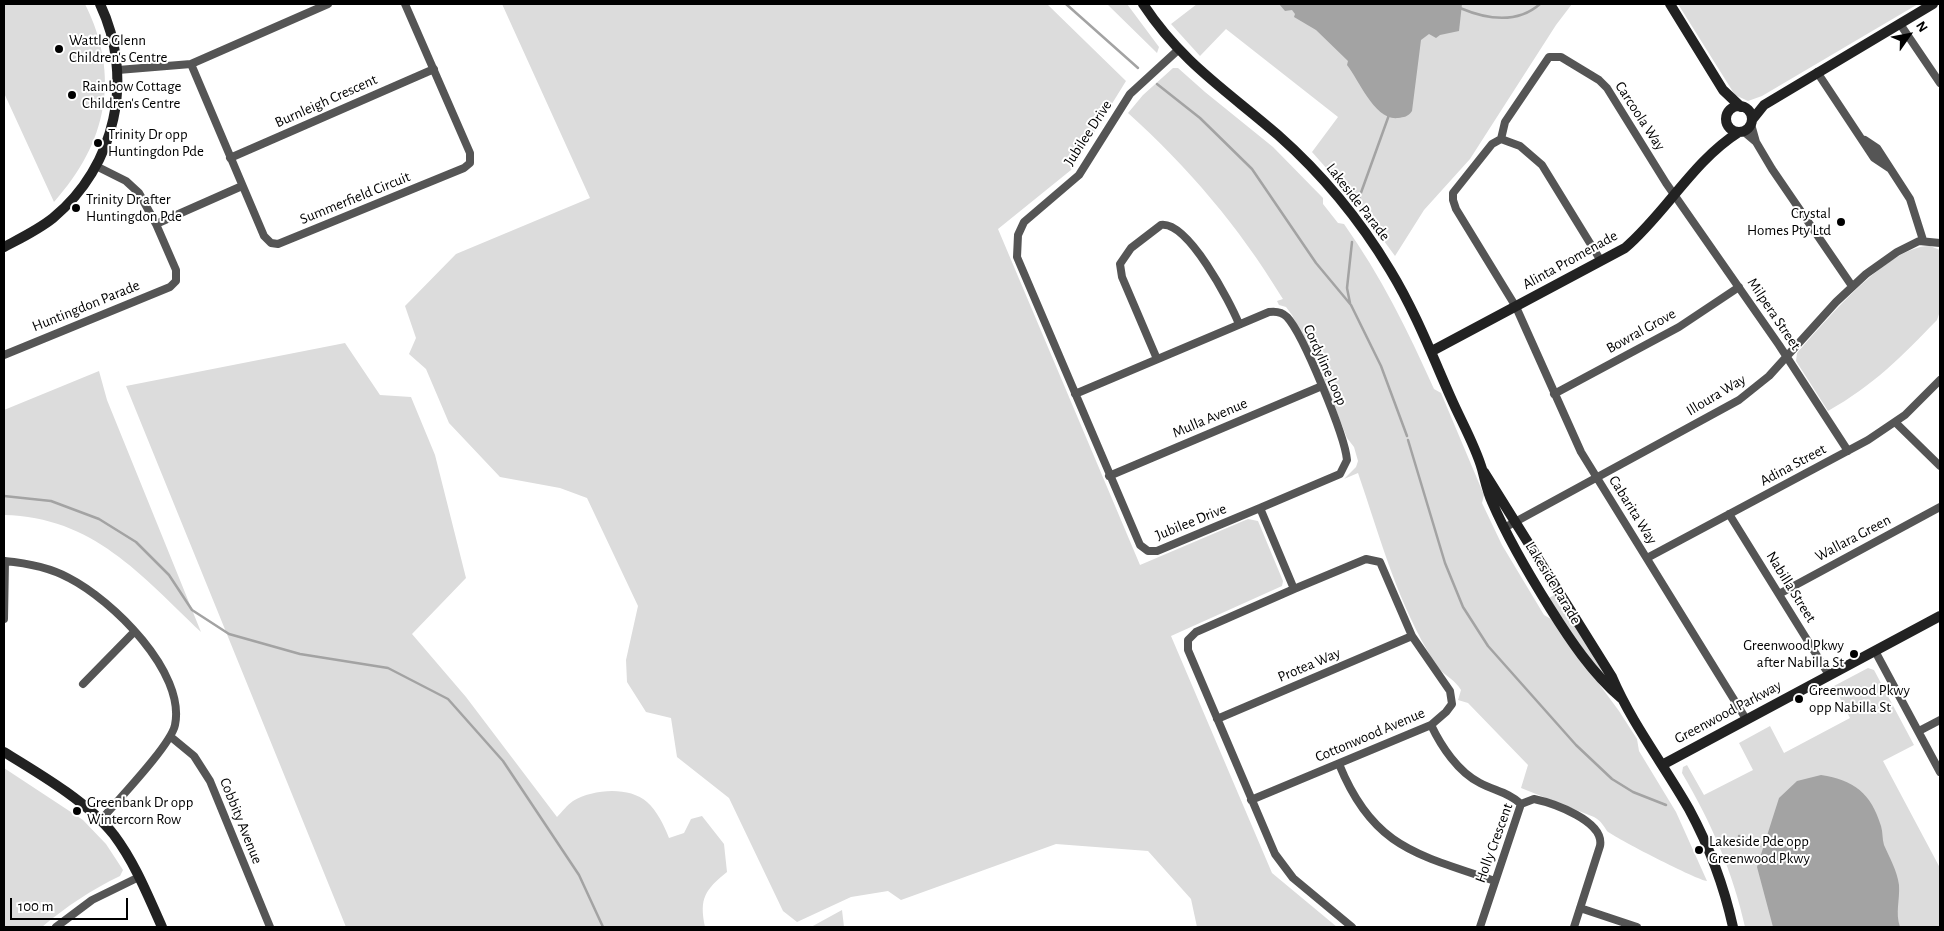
<!DOCTYPE html>
<html>
<head>
<meta charset="utf-8">
<style>
  body { margin:0 }
  #map { position:relative; width:1944px; height:931px; overflow:hidden; background:#fff; font-family:"Alegreya Sans",sans-serif }
  canvas { display:block }
  .frame { position:absolute; inset:0; border:5px solid #000; pointer-events:none }
  .north { position:absolute; left:1884px; top:10px; width:50px; height:50px; -webkit-text-stroke:4px #fff; paint-order:stroke; rotate:57deg; font-size:14px; font-weight:700; line-height:20px; text-align:center; color:#000 }
  .north::after { content:''; display:block; margin:auto; width:18px; height:22px; background:#000; clip-path:polygon(50% 0,100% 100%,50% 72%,0 100%) }
  .scale { position:absolute; left:10px; top:898px; width:118px; height:22px; box-sizing:border-box; border:2px solid #000; border-top:0; padding-left:6px; font-size:15px; line-height:18px; white-space:nowrap; color:#000; -webkit-text-stroke:4px #fff; paint-order:stroke }
</style>
</head>
<body>
<div id="map">
<canvas width="1944" height="931"></canvas>
<div class="frame"></div>
<div class="north">N</div>
<div class="scale">100 m</div>
</div>
<script>
const ctx = document.querySelector('canvas').getContext('2d');
ctx.lineJoin = 'round';
function fill(path, color) { ctx.fillStyle = color; ctx.fill(path, 'evenodd'); }
function strokePath(path, color, width, dash) { ctx.strokeStyle = color; ctx.lineWidth = width; ctx.lineCap = dash ? 'butt' : 'round'; ctx.setLineDash(dash || []); ctx.stroke(path); }
function label(font, color, halo, rows, align = 'center') {
  ctx.font = font + ' "Alegreya Sans",sans-serif'; ctx.lineWidth = 4; ctx.setLineDash([]); ctx.textBaseline = 'middle'; ctx.strokeStyle = halo; ctx.fillStyle = color; for (const [text, x, y, turn = 0] of rows) {
    ctx.save(); ctx.translate(x, y); ctx.rotate((+turn || 0) * Math.PI / 180); ctx.textAlign = isNaN(turn) ? turn : align; if (halo) ctx.strokeText(text, 0, 0); ctx.fillText(text, 0, 0); ctx.restore();
  }
}
fill(new Path2D(`
  M4 4H85C121 76 107 143 54 202L4 93Z
  M502 4H1047L1126 81 1071 170 998 229 1140 565 1248 519 1258 521 1283 581 1282 586 1171 636 1272 873 1337 927H1197L1191 899 1148 851 1056 844 901 900 888 891 851 897 797 922 783 911 729 798 677 757 671 718 646 712 627 682 626 660 638 606 587 498 560 488 500 477 449 423 426 369 409 354 416 338 405 306 456 254 590 198Z
  M1107 4H1127L1159 47 1157 53Z
  M1197 4H1572L1556 25 1470 159 1424 210 1395 256 1351 196 1312 152 1338 117 1226 29 1200 56 1171 24Z
  M1678 4H1918L1762 96 1748 101 1735 95Z
  M1173 68H1178L1205 92 1273 147 1323 198V204L1338 223 1344 224C1381 276 1408 331 1434 389L1441 393 1484 495 1482 503 1502 545 1544 615 1551 619 1619 711 1637 739 1639 751 1676 812 1707 881C1699 881 1613 837 1607 831 1603 825 1601 821 1594 817L1521 788 1528 765 1468 703 1458 700 1461 690C1455 680 1447 677 1439 669 1434 664 1430 656 1427 650 1395 594 1379 534 1358 473L1344 479 1356 467 1358 461 1354 447 1347 438 1324 379 1292 315 1286 307 1279 305 1277 301 1283 299 1281 296C1239 227 1188 167 1128 113L1143 95Z
  M1930 246 1940 250V311L1937 320C1901 357 1874 385 1828 411L1796 361 1797 353C1824 323 1888 245 1930 246Z
  M345 343 380 395 411 397 435 455 466 578 412 634 466 697 557 817C562 812 567 805 573 801 593 789 629 786 647 802 657 811 664 825 669 838L684 833 691 819 702 816 724 844 727 872C705 890 699 898 705 927H346L126 386Z
  M99 371 107 400 201 632C141 575 93 517 4 515V410Z
  M1556 594 1606 675 1604 676 1584 652 1549 598Z
  M1868 668 1874 670 1914 745 1883 761 1940 868V927H1745C1733 872 1711 822 1682 773L1683 767 1687 765 1704 795 1753 770 1739 743 1770 726 1784 753 1850 718 1834 686Z
  M4 768 83 820 106 844 123 870 120 876C91 890 67 906 42 927H4Z
  M842 910 844 927H811Z`), '#dcdcdc');
fill(new Path2D(`
  M1279 4H1462L1459 31 1440 35 1436 38 1429 34 1421 40 1412 111C1408 117 1404 117 1398 118 1375 121 1359 80 1347 65L1348 61 1316 30 1294 17 1295 14 1292 10 1285 11Z
  M1821 775C1854 780 1871 793 1881 826 1883 832 1882 839 1884 845 1890 859 1897 870 1899 885 1900 900 1895 913 1900 927H1773L1757 867 1779 798 1797 781Z`), '#a3a3a3');
strokePath(new Path2D(`
  M1066 4 1138 68
  M1460 8C1486 19 1516 25 1540 4
  M1157 84 1200 118 1252 169 1316 263 1351 305 1381 366 1407 436
  M1358 201 1389 115
  M1350 303 1347 288 1352 242
  M1408 440 1445 563 1463 607 1488 646 1576 745 1612 779 1633 792 1666 805
  M4 496 51 501 99 519 136 542 169 575 192 610 229 634 300 654 388 668 448 699 503 761 579 875 603 927
  M1739 836 1767 848`), '#a3a3a3', 2.5);
strokePath(new Path2D(`
  M1900 24 1940 83
  M1178 50 1130 94 1079 175 1024 222 1018 235 1017 257 1140 545 1148 551H1157L1260 508 1294 589 1196 632 1188 640V650L1275 854 1293 878 1352 927
  M191 64 264 236 271 243 278 244 464 168 470 163V153L405 4
  M118 70 191 64 328 4
  M1817 72 1874 158 1889 168
  M1751 124 1756 142 1772 169 1852 286
  M1743 131 1756 142
  M1501 139 1505 122 1549 57H1561L1599 80 1607 88 1666 183 1779 345 1848 451
  M1865 140 1877 148 1910 199 1923 240
  M230 158 434 69
  M156 224 242 186
  M1601 261 1542 165 1520 146 1501 139 1492 144 1453 193V200L1456 209 1516 307 1581 452 1746 719
  M4 355 170 287 176 281V270L156 224 139 193 126 181 96 166
  M1157 359 1122 277 1120 264 1131 248 1161 225C1188 221 1230 302 1239 324
  M1075 394 1269 312C1276 311 1282 312 1287 317 1303 334 1345 436 1347 460L1340 474 1260 508
  M1554 394 1679 327 1739 287
  M1896 423 1940 466
  M1109 476 1322 386
  M1729 514 1829 675
  M1504 528 1739 400 1769 376 1836 302 1866 274 1897 252 1919 241 1940 243
  M1647 558 1868 440 1905 415 1940 380
  M4 561C27 563 49 567 69 578 112 600 186 672 175 725 171 745 117 801 101 820
  M1779 594 1940 507
  M4 619 5 561
  M1875 651 1940 772
  M83 684 134 632
  M1217 719 1412 636
  M1431 725C1441 746 1458 772 1480 783 1495 791 1508 792 1521 804
  M1919 731 1940 720
  M171 737 194 756 210 781 270 927
  M1339 764C1373 848 1417 854 1495 881
  M1251 800 1431 725 1446 712 1452 704 1450 691 1412 636 1380 562 1366 559 1294 589
  M1580 908 1637 927
  M56 927 92 900 139 877
  M1480 927 1521 804 1534 799C1553 803 1605 821 1600 846L1574 927`), '#555', 8);
strokePath(new Path2D(`
  M1143 4C1182 63 1226 90 1278 135 1322 174 1360 220 1390 270 1415 311 1432 355 1451 398 1461 421 1475 445 1482 469 1485 480 1487 491 1492 502 1508 539 1528 573 1550 608 1570 640 1592 673 1621 698
  M1670 4 1723 90 1741 107
  M1726 119a13 13 0 1 1 26 0a13 13 0 1 1-26 0Z
  M1752 120 1764 105 1933 4
  M4 247C21 238 38 230 53 218 116 166 135 78 100 4
  M1432 351 1625 248C1666 213 1693 161 1739 132
  M1484 472 1612 677C1632 724 1664 765 1689 809 1709 846 1724 886 1733 927
  M4 752C40 774 88 802 114 835 135 863 148 896 162 927
  M1662 765 1940 616`), '#222', 10);
for (const [x, y, r, color] of [
  [59,49,5,"#000"],
  [72,95,5,"#000"],
  [98,143,5,"#000"],
  [76,208,5,"#000"],
  [1841,222,5,"#000"],
  [1854,654,5,"#000"],
  [1799,699,5,"#000"],
  [77,811,5,"#000"],
  [1699,850,5,"#000"]
]) { const dot = new Path2D(); dot.arc(x, y, r, 0, 2 * Math.PI); ctx.fillStyle = color; ctx.fill(dot); strokePath(dot, '#fff', 2); }
label('15px', '#000', '#fff', [
  ["Wattle Glenn",69,40],
  ["Children's Centre",69,57],
  ["Rainbow Cottage",82,86],
  ["Children's Centre",82,103],
  ["Trinity Dr opp",108,134],
  ["Huntingdon Pde",108,151],
  ["Trinity Dr after",86,199],
  ["Huntingdon Pde",86,216],
  ["Crystal",1831,213,"right"],
  ["Homes Pty Ltd",1831,230,"right"],
  ["Greenwood Pkwy",1844,645,"right"],
  ["after Nabilla St",1844,662,"right"],
  ["Greenwood Pkwy",1809,690],
  ["opp Nabilla St",1809,707],
  ["Greenbank Dr opp",87,802],
  ["Wintercorn Row",87,819],
  ["Lakeside Pde opp",1709,841],
  ["Greenwood Pkwy",1709,858]
], 'left');
label('15px', '#000', '#fff', [
  ["Burnleigh Crescent",326,101,-24],
  ["Carcoola Way",1640,116,57],
  ["Jubilee Drive",1088,133,-57],
  ["Summerfield Circuit",355,198,-22],
  ["Lakeside Parade",1358,202,52],
  ["Alinta Promenade",1570,260,-29],
  ["Huntingdon Parade",86,306,-22],
  ["Milpera Street",1774,314,56],
  ["Bowral Grove",1641,331,-29],
  ["Cordyline Loop",1325,365,66],
  ["Illoura Way",1716,395,-31],
  ["Mulla Avenue",1210,418,-23],
  ["Adina Street",1793,465,-28],
  ["Cabarita Way",1633,510,58],
  ["Jubilee Drive",1191,522,-22],
  ["Wallara Green",1853,538,-28],
  ["Lakeside Parade",1553,583,59],
  ["Nabilla Street",1791,587,58],
  ["Protea Way",1309,665,-23],
  ["Greenwood Parkway",1728,712,-28],
  ["Cottonwood Avenue",1370,735,-23],
  ["Cobbity Avenue",241,821,68],
  ["Holly Crescent",1494,843,-70]
]);
</script>
</body>
</html>
